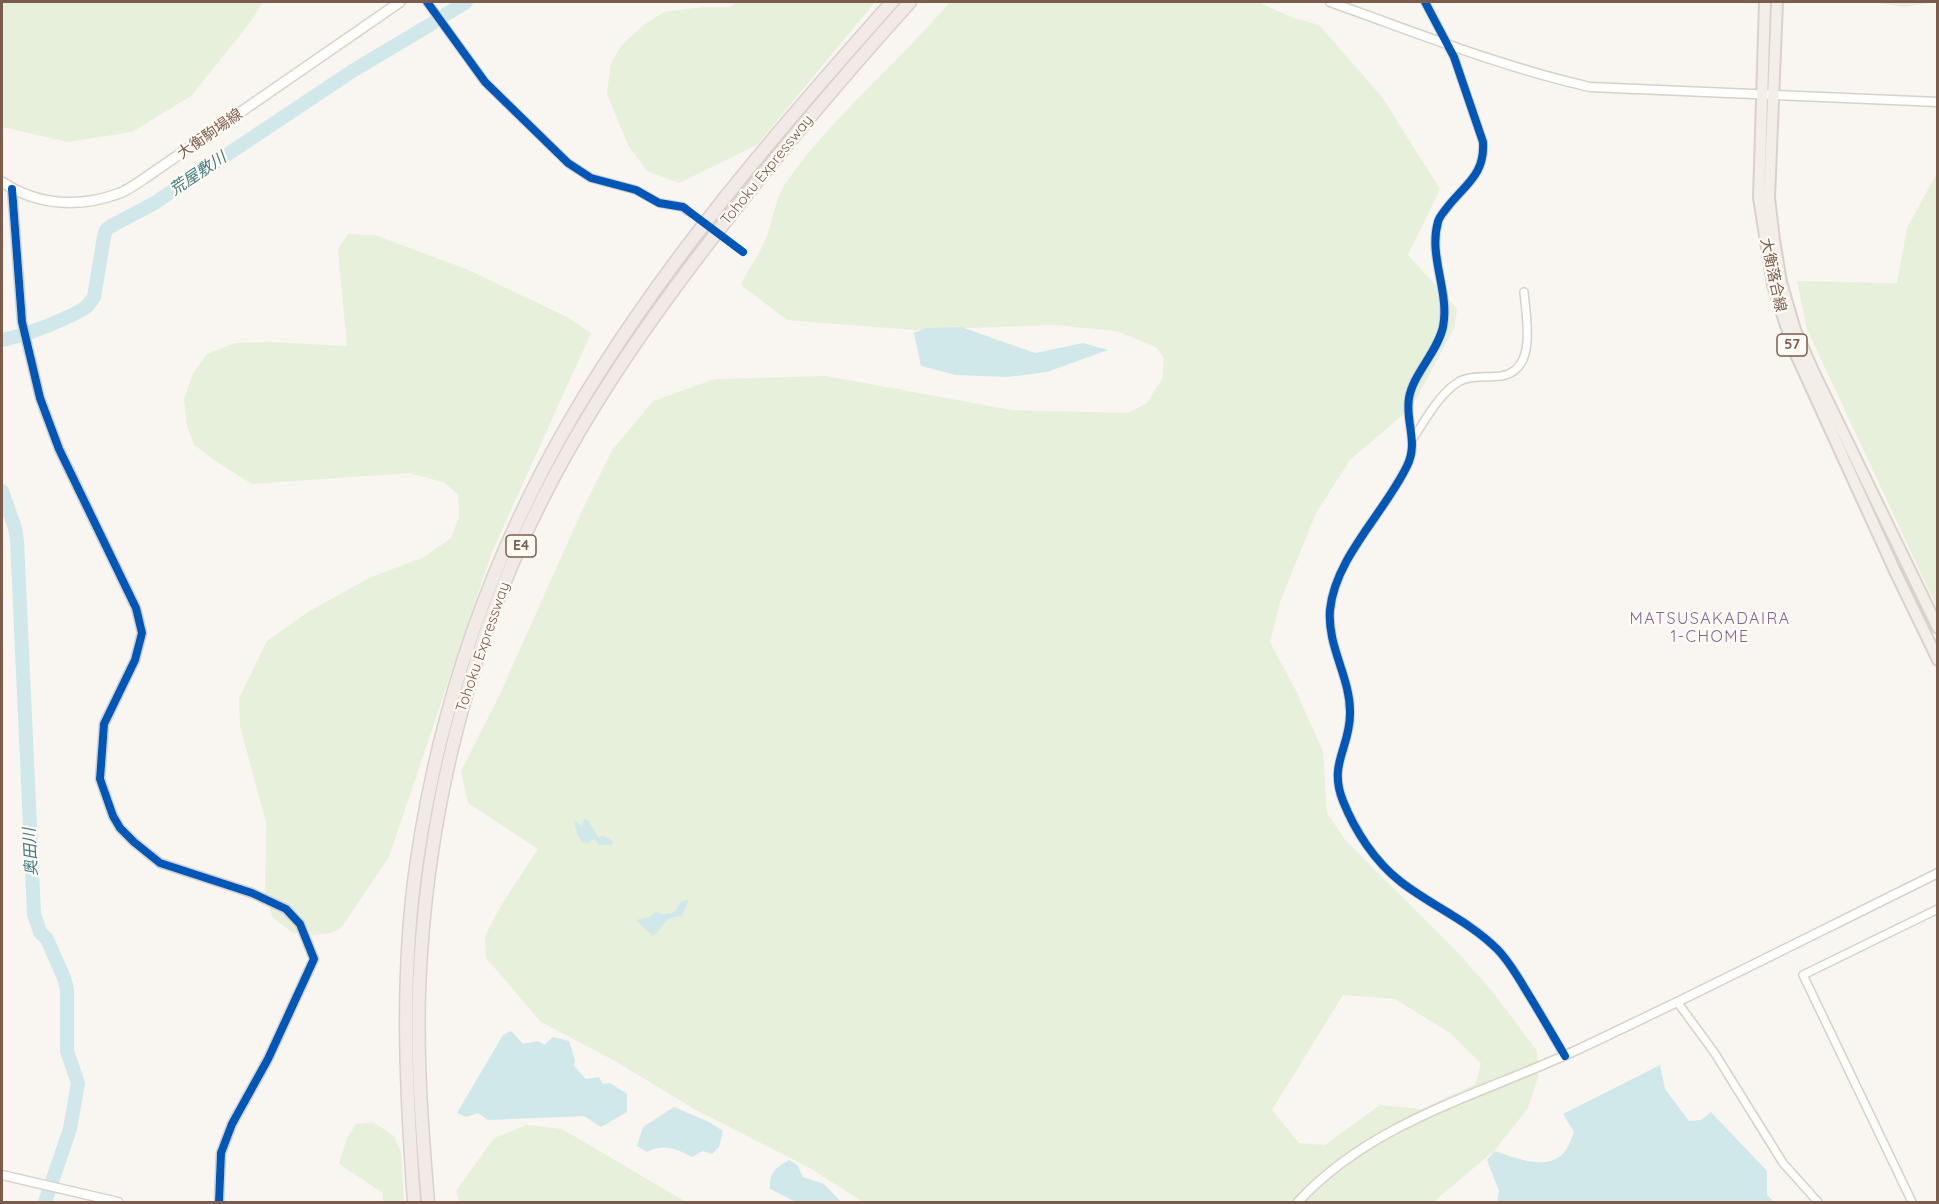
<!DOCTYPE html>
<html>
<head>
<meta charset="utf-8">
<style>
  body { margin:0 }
  #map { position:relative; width:1939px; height:1204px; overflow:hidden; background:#f9f5f0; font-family:Quicksand,sans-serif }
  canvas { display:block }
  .frame { position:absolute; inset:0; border:3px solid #7a5c4d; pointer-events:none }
</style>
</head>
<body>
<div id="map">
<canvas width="1939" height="1204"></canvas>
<div class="frame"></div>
</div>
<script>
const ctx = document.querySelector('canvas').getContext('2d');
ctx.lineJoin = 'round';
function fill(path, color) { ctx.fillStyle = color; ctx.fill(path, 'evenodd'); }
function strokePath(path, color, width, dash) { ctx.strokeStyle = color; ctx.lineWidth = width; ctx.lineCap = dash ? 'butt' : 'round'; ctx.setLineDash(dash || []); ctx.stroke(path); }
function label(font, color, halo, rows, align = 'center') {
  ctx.font = font + ' Quicksand,"Noto Sans JP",sans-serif'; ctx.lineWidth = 4.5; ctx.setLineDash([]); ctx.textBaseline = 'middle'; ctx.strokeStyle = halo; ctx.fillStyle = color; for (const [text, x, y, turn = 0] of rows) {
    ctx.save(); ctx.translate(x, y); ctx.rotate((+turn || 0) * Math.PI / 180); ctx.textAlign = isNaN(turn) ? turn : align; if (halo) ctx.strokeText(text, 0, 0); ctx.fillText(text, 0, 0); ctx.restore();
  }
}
fill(new Path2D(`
  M2 2H263L249 24 191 96 132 132 68 142 2 127Z
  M737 2H875L757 145 679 183 647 171 628 145 607 94 611 63 621 46 642 26 664 12 703 7H730Z
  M950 2H1258L1291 17 1319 25 1382 97 1440 189 1408 255 1457 309 1455 326 1412 407 1350 460 1316 513 1280 602 1270 642 1295 689 1323 751 1327 813 1346 841 1459 954 1492 991 1537 1051 1538 1077 1528 1108 1494 1151 1433 1202H863L810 1168 696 1110 615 1061 541 1022 486 958 485 936 502 904 538 849 468 803 461 771 499 696 581 513 613 449 653 401 715 379 826 376 1012 410 1128 413 1147 403 1162 379 1164 358 1156 347 1116 331 1055 325 914 330 787 320 741 285C746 272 755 262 761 249 772 229 774 199 787 181 834 115 898 63 950 2ZM1343 995 1395 999 1450 1033 1481 1063 1476 1084 1422 1109 1380 1105 1325 1145 1299 1143 1272 1110Z
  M1873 2H1936L1904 7Z
  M1937 173V608L1807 329 1797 281 1897 283 1907 228Z
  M348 234 375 235 466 269 567 317 591 333 492 552 389 857 341 928 331 933 313 935 293 933 273 918 265 896 266 823 240 726 239 698 267 641 308 612 369 578 424 557 451 538 459 517 458 494 443 482 409 473 252 484 217 462 194 445 187 426 184 399 193 373 207 354 235 343 270 342 347 346 338 249Z
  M373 1122 394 1136 401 1152 404 1202H383V1193L339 1164 347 1138 356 1124Z
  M527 1125 562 1129 686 1202H459L456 1191 494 1138Z`), '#e7f0db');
fill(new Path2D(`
  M961 327 1035 353 1083 343 1108 350 1047 372 1007 377 956 375 921 366 914 333 926 328Z
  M584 819 588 820 598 837 604 836 613 841 612 845H599L594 839 588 843 582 842 577 834 574 820 582 826Z
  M689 899 682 916C660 919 666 925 653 936L636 920 650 917 656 912 664 915 667 913 671 914 676 910 680 902Z
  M511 1031 523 1044 538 1041 544 1045 553 1037 569 1041 575 1060 574 1066 586 1079 599 1077 603 1084 610 1083 627 1094V1112L601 1127 584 1116 488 1120 478 1113 466 1117 457 1113 503 1035Z
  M1660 1065 1665 1089 1689 1121 1701 1120 1711 1112 1767 1171V1195L1774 1202H1497L1499 1191 1487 1160 1495 1151C1516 1158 1550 1173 1566 1150 1569 1145 1572 1138 1574 1132L1563 1114Z
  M674 1107 709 1122 723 1131 719 1147 712 1154 703 1151 692 1157C677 1149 664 1143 647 1152L637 1146 643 1127Z
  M789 1160 798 1166 803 1177 824 1184 841 1202H796L770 1189C769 1173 775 1168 789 1160Z`), '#d0e8ea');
strokePath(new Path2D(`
  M445 15 466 2
  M2 340C24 336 65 320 85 308 89 305 91 301 94 297L104 237 106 230 111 226 153 204 354 70 433 23
  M2 491 15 528 17 541 34 914 40 932 47 939 64 978 67 989V1051L78 1083 70 1129 45 1202`), '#d0e8ea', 14);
strokePath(new Path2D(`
  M687 211 743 252`), '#d9cfc7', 7, [7, 3.5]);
const minor = new Path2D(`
  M427 2 485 82 568 163 591 178 636 190 659 203 683 207 687 211
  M1425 2 1454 57 1483 142C1485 176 1464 185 1446 209 1443 213 1439 217 1438 222 1428 256 1450 292 1443 327 1437 353 1413 374 1409 398 1405 422 1419 442 1407 466 1385 512 1335 558 1330 610 1327 647 1351 678 1350 714 1350 748 1328 764 1343 801 1355 831 1375 862 1401 882 1432 906 1469 921 1497 949 1509 961 1518 977 1527 992 1540 1013 1552 1034 1565 1056
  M1413 438C1426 420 1439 393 1460 381 1472 375 1488 378 1501 376 1538 370 1526 318 1524 292
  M1678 1003 1714 1052 1783 1163 1818 1202
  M1912 1202 1803 975 1938 909`);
const tertiary = new Path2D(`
  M1330 2C1415 32 1501 67 1590 87L1938 102
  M12 189 22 322 40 398 59 449 136 608 142 633 135 660 104 724 100 779 113 816 120 828 134 842 160 863 252 893 286 909 300 924 314 959 268 1059 232 1124 221 1153 219 1202
  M2 1175 118 1202
  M1298 1202C1372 1121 1483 1094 1579 1049 1699 993 1818 932 1938 873`);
const secondary = new Path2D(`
  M2 182C38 206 80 208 120 193 130 189 139 182 148 176L400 2`);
const primary = new Path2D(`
  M1765 2 1759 198 1773 285 1794 350 1895 571 1938 660
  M1777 2 1769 198 1774 240 1781 282 1795 330 1815 375 1938 628`);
const motorway = new Path2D(`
  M414 1202C406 1088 400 974 417 860 440 704 492 554 572 417 660 267 776 132 892 2
  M428 1202C421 1120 415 1036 421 953 430 820 460 690 511 567 564 440 643 326 728 218 786 144 847 72 910 2`);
strokePath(minor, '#d7d1cb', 10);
strokePath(tertiary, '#d7d1cb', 11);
strokePath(secondary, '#d9d2cb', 12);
strokePath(primary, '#dad1cc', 14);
strokePath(motorway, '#dad1cc', 15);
strokePath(minor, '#fefefd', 7);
strokePath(tertiary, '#fefefd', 8);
strokePath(secondary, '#fefefd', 9);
strokePath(primary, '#f3eee8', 10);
strokePath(motorway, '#f2eae7', 12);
strokePath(new Path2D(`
  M427 2 485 82 568 163 591 178 636 190 659 203 683 207 743 252
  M1425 2 1454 57 1483 142C1485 176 1464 185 1446 209 1443 213 1439 217 1438 222 1428 256 1450 292 1443 327 1437 353 1413 374 1409 398 1405 422 1419 442 1407 466 1385 512 1335 558 1330 610 1327 647 1351 678 1350 714 1350 748 1328 764 1343 801 1355 831 1375 862 1401 882 1432 906 1469 921 1497 949 1509 961 1518 977 1527 992 1540 1013 1552 1034 1565 1056
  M12 189 22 322 40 398 59 449 136 608 142 633 135 660 104 724 100 779 113 816 120 828 134 842 160 863 252 893 286 909 300 924 314 959 268 1059 232 1124 221 1153 219 1202`), '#0057b8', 8);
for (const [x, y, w] of [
  [1792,345,30],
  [521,546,30]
]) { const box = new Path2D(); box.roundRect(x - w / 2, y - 11, w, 22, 4.5); ctx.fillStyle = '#fffaf3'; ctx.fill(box); strokePath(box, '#7a5c4d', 1.5); }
label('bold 14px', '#7a5c4d', null, [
  ["57",1792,345],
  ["E4",521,546]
]);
label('15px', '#7a5c4d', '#fffaf3', [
  ["大衡駒場線",210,134,-35],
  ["Tohoku Expressway",767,170,-51],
  ["大衡落合線",1773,275,78],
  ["Tohoku Expressway",483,647,-71]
]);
label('italic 16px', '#437c86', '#fffaf3', [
  ["荒屋敷川",198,174,-34],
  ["奥田川",31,852,-93]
]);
ctx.letterSpacing = '1.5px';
label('16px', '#846695', '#fffaf3', [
  ["MATSUSAKADAIRA",1710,619],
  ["1-CHOME",1710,637]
]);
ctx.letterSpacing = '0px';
</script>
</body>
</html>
